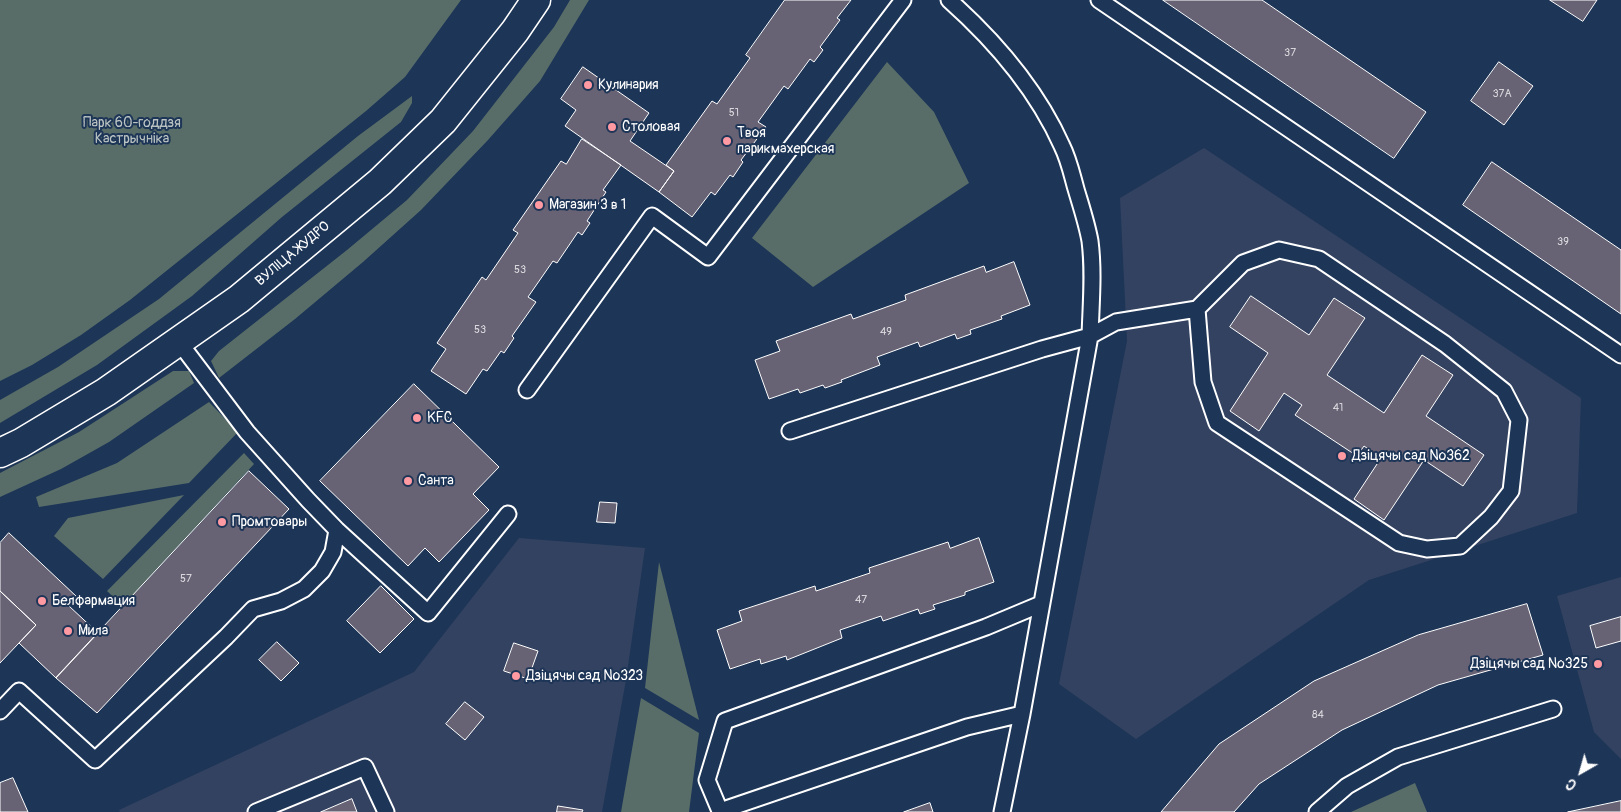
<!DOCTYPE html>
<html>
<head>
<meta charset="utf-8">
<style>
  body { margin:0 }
  #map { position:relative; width:1621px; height:812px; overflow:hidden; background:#1d3557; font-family:Pangolin,sans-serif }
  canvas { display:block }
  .north { position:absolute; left:1556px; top:747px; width:50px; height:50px; -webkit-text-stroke:4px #1d3557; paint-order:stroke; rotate:218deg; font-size:14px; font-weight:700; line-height:20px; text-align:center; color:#fff }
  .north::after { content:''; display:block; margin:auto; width:18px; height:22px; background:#fff; clip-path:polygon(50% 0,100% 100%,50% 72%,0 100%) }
</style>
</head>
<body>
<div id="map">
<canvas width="1621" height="812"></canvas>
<div class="north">С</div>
</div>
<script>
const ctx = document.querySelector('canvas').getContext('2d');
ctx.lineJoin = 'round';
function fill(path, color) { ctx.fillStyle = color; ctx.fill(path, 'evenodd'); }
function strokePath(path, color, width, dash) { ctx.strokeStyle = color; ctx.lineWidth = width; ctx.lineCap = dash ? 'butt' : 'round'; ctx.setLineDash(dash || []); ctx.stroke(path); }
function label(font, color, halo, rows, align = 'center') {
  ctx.font = font + ' Pangolin,sans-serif'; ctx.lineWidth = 4; ctx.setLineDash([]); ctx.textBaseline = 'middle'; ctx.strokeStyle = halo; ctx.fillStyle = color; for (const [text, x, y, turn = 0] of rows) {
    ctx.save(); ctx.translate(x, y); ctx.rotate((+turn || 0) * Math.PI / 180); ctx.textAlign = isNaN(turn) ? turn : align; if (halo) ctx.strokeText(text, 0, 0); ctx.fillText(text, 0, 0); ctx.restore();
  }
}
fill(new Path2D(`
  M1204 148 1581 398 1577 513 1369 580 1136 739 1059 684 1127 341 1120 198Z
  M519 538 645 548 626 680 602 812H120L119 810 414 672Z
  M1621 577V759L1594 732 1557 596Z`), '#334260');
fill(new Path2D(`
  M0 0H461L405 77 366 111 130 300 81 335 32 365 0 381Z
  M570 0H589L540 81 488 140 421 210 363 262 295 319 219 378 211 361 219 351 347 250 407 200 473 131 554 27Z
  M887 62 934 112 969 183 813 287 752 238Z
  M412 96V103L401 122 282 217 192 296 97 365 0 423V400L58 367 159 299 358 136Z
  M173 371H189L194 383 109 442 61 469 0 497V473L79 432Z
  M209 402 238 432 189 483 39 507 36 497 117 463Z
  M244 453 254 464 123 606 107 591Z
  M184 495 103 579 54 536 68 518Z
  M659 562 699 720 645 688Z
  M641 698 699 733 689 812H621Z
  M1415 783 1427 812H1351Z`), '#586d68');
const building = new Path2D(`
  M785 0H851L837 18 840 20 820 47 823 50 814 62 810 59 788 89 784 86 758 122 766 127 741 160 743 162 733 177 730 175 715 195 711 192 692 217 659 192 674 171 666 165 712 101 717 104 750 58 746 55Z
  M1163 0H1262L1426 112 1394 158Z
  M1550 0H1597L1583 21Z
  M1499 62 1533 86 1504 125 1471 101Z
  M583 67 649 113 630 141 674 171 659 192 565 126 576 110 561 99Z
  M582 139 621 165 603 190 606 192 587 221 590 223 582 235 578 232 557 263 553 261 528 297 536 302 512 336 514 338 504 353 501 351 487 371 483 369 466 394 431 371 446 349 437 343 482 277 486 280 518 233 513 230 561 161 566 164Z
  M1492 162 1621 250V314L1463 205Z
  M1014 262 1030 305 1001 316 1002 319 970 330 971 334 957 339 955 334 920 347 918 342 877 357 880 365 841 380 842 382 825 388 823 385 800 393 798 389 769 399 755 360 780 351 776 341 851 314 853 319 906 300 905 295 984 266 986 272Z
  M1251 296 1309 335 1334 298 1365 318 1327 375 1384 413 1422 355 1453 375 1426 416 1484 455 1463 486 1424 460 1384 520 1354 499 1381 458 1364 446 1357 456 1295 415 1302 405 1284 393 1259 431 1230 411 1268 353 1230 327Z
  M414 384 499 467 473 494 489 510 439 562 425 548 408 566 320 481Z
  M249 471 289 509 97 713 56 678Z
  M600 502 617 503 615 523 597 522Z
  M9 533 77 597 69 606 98 633 56 678 19 643 36 625 0 591V543Z
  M979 538 994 582 965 592V595L933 605 935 609 920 614 918 609 883 621 881 616 840 630 842 638 787 660 786 656 761 664 760 659 730 669 717 630 742 621 739 611 815 586 816 591 870 573 869 568 948 542 950 548Z
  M381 586 414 619 380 653 347 621Z
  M0 591 36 625 0 663Z
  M1527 604 1543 655 1438 685 1342 730 1259 784 1234 812H1161L1219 744 1314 681 1418 635Z
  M1621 617V641L1596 648 1590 626Z
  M277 642 299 663 281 681 259 660Z
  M514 643 538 651 528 679 504 671Z
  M465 702 484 717 465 740 446 724Z
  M13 778 28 812H0V783Z
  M352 799 357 812H321Z
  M1621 801V812H1568Z
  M930 803 933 812H904Z
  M558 806 583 810 582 812H557Z`);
fill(building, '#676274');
strokePath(building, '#fff', 1);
const lane = new Path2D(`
  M949 0C995 41 1037 90 1062 146 1069 160 1072 175 1076 189 1081 206 1087 224 1090 241 1094 272 1091 304 1090 336L1022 714 1002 812
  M1099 0 1621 355
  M179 342 247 432 308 500 337 530 428 613 508 514
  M527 390 652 216 708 257 903 0
  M790 431 1042 349 1090 336 1116 322 1197 309 1203 382 1217 423 1399 543 1427 549 1460 546 1491 517 1511 491 1519 420 1504 391 1445 344 1319 259 1279 250 1243 263 1197 309
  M0 711 19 691 95 760 226 637 253 609 281 601 304 589 322 571 333 552 337 530
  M1022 714 967 727 720 811 707 780 725 721 986 627 1041 604
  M256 812 365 767 386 812
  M1317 812 1347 786 1398 757 1553 709`);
const secondary = new Path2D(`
  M0 453 21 443 106 392 239 299 380 182 443 121 515 31 536 0`);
strokePath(lane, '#fff', 19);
strokePath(secondary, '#fff', 31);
strokePath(lane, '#1d3557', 15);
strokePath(secondary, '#1d3557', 28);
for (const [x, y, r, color] of [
  [588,85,5,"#ff9aa2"],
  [612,127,5,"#ff9aa2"],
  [727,141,5,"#ff9aa2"],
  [539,205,5,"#ff9aa2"],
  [417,418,5,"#ff9aa2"],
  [1342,456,5,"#ff9aa2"],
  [408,481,5,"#ff9aa2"],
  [222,522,5,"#ff9aa2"],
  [42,601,5,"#ff9aa2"],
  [68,631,5,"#ff9aa2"],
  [1598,664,5,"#ff9aa2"],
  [516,676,5,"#ff9aa2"]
]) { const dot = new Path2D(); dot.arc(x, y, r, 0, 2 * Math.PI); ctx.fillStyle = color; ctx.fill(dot); strokePath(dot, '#1d3557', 2); }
label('11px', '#d9d8dc', null, [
  ["37",1290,53],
  ["37А",1502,94],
  ["51",734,113],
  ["39",1563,242],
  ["53",520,270],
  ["53",480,330],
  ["49",886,332],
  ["41",1338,408],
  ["57",186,579],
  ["47",861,600],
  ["84",1318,715]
]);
label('14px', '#fff', '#1d3557', [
  ["Кулинария",598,85],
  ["Столовая",622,127],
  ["Твоя",737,133],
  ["парикмахерская",737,149],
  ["Магазин 3 в 1",549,205],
  ["KFC",427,418],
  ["Дзіцячы сад №362",1352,456],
  ["Санта",418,481],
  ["Промтовары",232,522],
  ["Белфармация",52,601],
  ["Мила",78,631],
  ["Дзіцячы сад №325",1588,664,"right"],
  ["Дзіцячы сад №323",526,676]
], 'left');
label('14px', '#bcc5c3', '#1d3557', [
  ["Парк 60-годдзя",132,123],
  ["Кастрычніка",132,139]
]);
label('14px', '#fff', '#1d3557', [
  ["ВУЛІЦА ЖУДРО",293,254,-40]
]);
</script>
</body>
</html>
